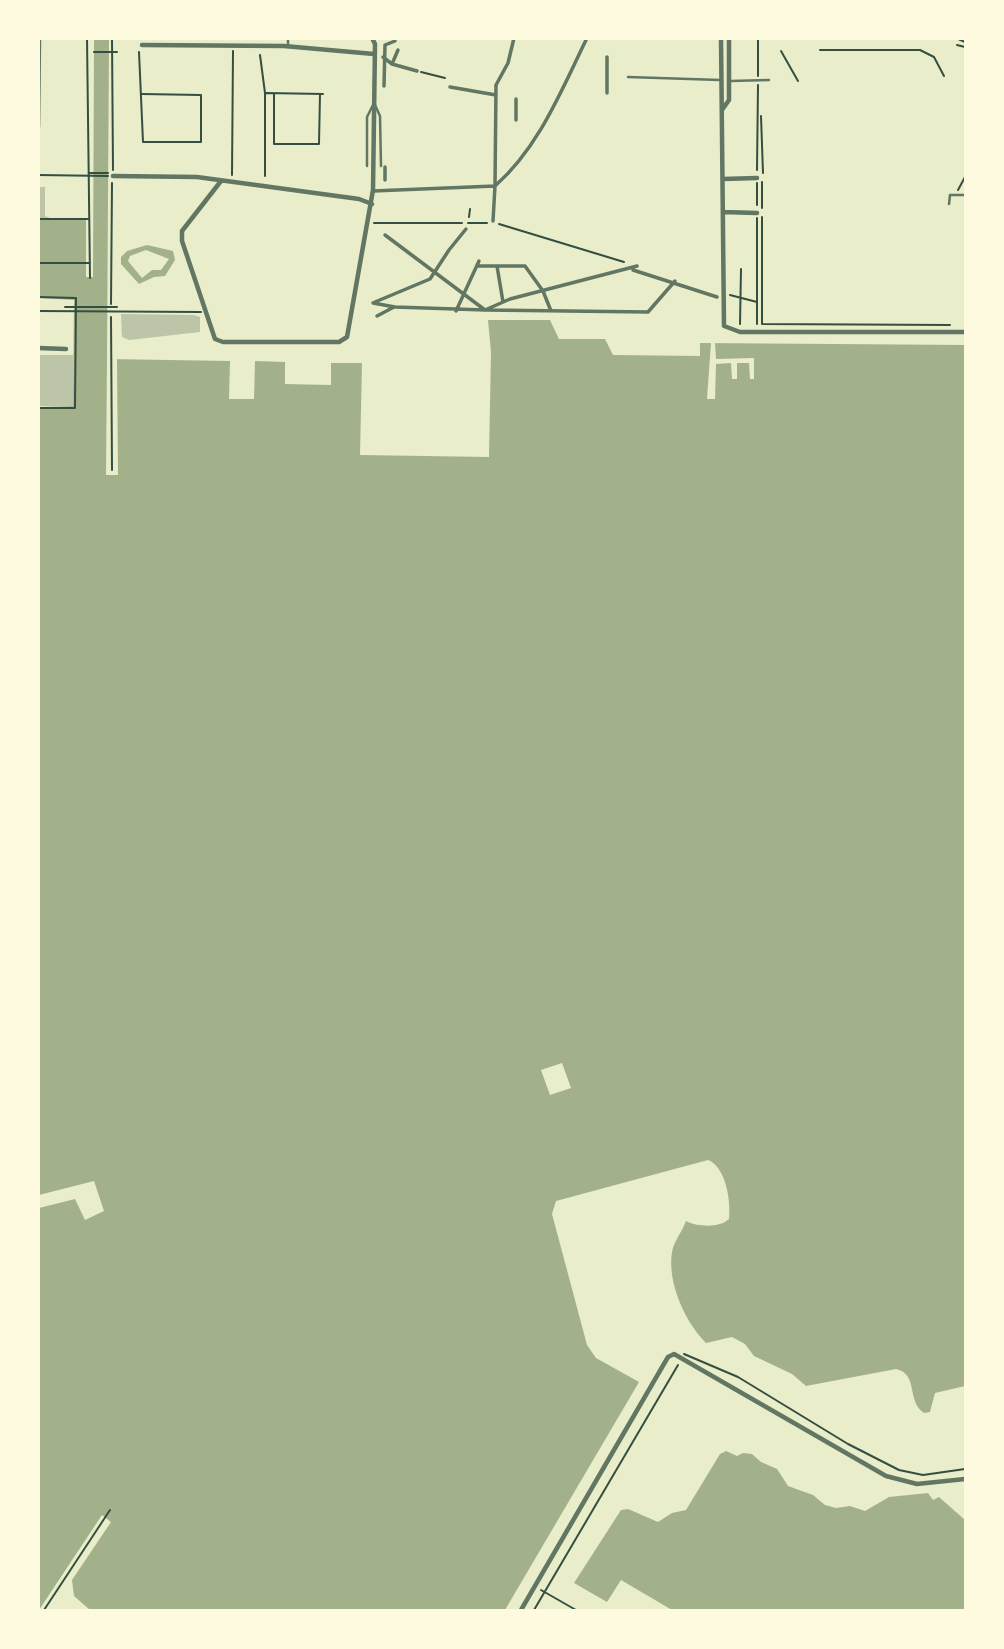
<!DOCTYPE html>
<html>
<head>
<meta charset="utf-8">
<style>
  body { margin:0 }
  #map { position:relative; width:1004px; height:1649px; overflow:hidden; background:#e9edc9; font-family:"Titillium Web",sans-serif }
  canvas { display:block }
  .frame { position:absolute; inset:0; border:40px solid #fefae0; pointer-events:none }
</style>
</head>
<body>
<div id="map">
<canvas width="1004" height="1649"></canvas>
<div class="frame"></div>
</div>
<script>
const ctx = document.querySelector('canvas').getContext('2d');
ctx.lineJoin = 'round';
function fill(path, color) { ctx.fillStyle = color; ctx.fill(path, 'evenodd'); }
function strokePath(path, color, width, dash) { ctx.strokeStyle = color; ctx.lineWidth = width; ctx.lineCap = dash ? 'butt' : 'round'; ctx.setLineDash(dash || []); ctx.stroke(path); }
fill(new Path2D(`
  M94 39H109L107 359 230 361 229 399H254L255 361 285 362V384L331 385V363H362L360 455 489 457 491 352 488 320H550L559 339H605L613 355 700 356V343L965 345V1386L935 1393 930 1412 924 1413C906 1401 919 1374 896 1369L806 1386 792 1374 754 1356 745 1344 732 1337 706 1343C685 1322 667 1282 672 1252 674 1241 682 1232 686 1221 697 1227 720 1228 729 1219 731 1201 726 1167 708 1160L556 1201 552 1214 587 1345 596 1358 639 1382 505 1610H90L74 1596 72 1580 111 1522 102 1515 39 1610V1208L75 1199 85 1220 104 1211 94 1181 39 1195 38 407 73 406 74 300 39 298 38 218H86V277H93ZM562 1063 571 1088 550 1095 541 1070Z
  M147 245 173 251 175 260 165 276 154 277 139 284 121 264V257L127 251ZM146 250 169 259 161 270H152L142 278 128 261 130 256Z
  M726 1451 737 1456 743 1453 752 1454 761 1462 777 1469 788 1486 813 1495 825 1505 836 1508 850 1506 865 1511 889 1497 928 1493 933 1500 939 1497 965 1520V1610H672L621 1580 607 1602 574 1583 621 1510 628 1509 658 1522 672 1513 686 1510 720 1454Z`), '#a3b18a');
fill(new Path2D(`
  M711 343H715L716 359 754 358V379H750L749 363H737V379H732L731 363 716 364 715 399H707Z
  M107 359H117L118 475H106Z`), '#e9edc9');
fill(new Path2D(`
  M38 187H45V216L50 218H38Z
  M121 314 194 315 200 317V332L129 340 122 337Z
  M38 355H73V406H38Z`), '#bcc5a7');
strokePath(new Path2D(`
  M87 38 90 278
  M112 38 113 170
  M758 38V76
  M956 38 965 42
  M957 45 965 47
  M820 50H920L934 57 944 76
  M781 51 798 81
  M94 52H117
  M139 52 143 142H201V95L142 94
  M260 55 265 93V176
  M421 72 445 78
  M266 93 323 94
  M274 94V144H319L320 94
  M761 116 763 173
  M757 170 758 85
  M89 173H108
  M38 175 108 176
  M232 175 233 51
  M958 190 965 177
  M757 205V183
  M762 208V182
  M469 217 470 209
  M762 217V324L950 325
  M757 218V324
  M38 219H89
  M374 223H462
  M468 223H487
  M499 224 624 262
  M38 263H90
  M730 295 757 302
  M38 297 76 298 75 408H38
  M111 304 112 183
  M65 307H117
  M38 311 201 312
  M111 317 112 470
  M740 324 741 269
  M684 1354 738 1377 848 1444 899 1470 923 1475 965 1469
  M541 1590 576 1610
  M44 1610 110 1510
  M534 1610 678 1365`), '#344e41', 2);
strokePath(new Path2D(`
  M288 38V47
  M628 77 720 80
  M730 81 769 80
  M375 105 380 116 381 166
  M367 166V117L373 105
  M949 204 950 195H965`), '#617663', 2.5);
strokePath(new Path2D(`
  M383 57 392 64 417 71
  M392 64 398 50
  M384 86 385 45 395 41
  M450 87 496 95
  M607 93V57
  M516 99V120
  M385 167V180
  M495 186C539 147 561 91 587 38
  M495 186 496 85 508 63 514 38
  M373 191 495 186 493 221
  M385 235 485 310 648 312 675 281
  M477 266H525L543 291 551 311
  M497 266 503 302
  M633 270 717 297
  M375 302 430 279 449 250 466 229
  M373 303 395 307 485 310 510 299 637 266
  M456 311 479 261
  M377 316 394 307`), '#617663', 3.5);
strokePath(new Path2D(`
  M721 38 724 326 740 332H965
  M142 45 284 46 374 54
  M722 110 729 100V38
  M38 127 39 38
  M113 176 197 177 359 199 372 204
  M723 179 757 178
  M221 181 182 231V241L215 339 223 342H339L347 337 373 190 375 44 372 38
  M723 212 757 213
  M38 348 66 349
  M521 1610 668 1357 674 1354 886 1476 917 1484 965 1479`), '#617663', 4.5);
</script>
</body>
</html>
